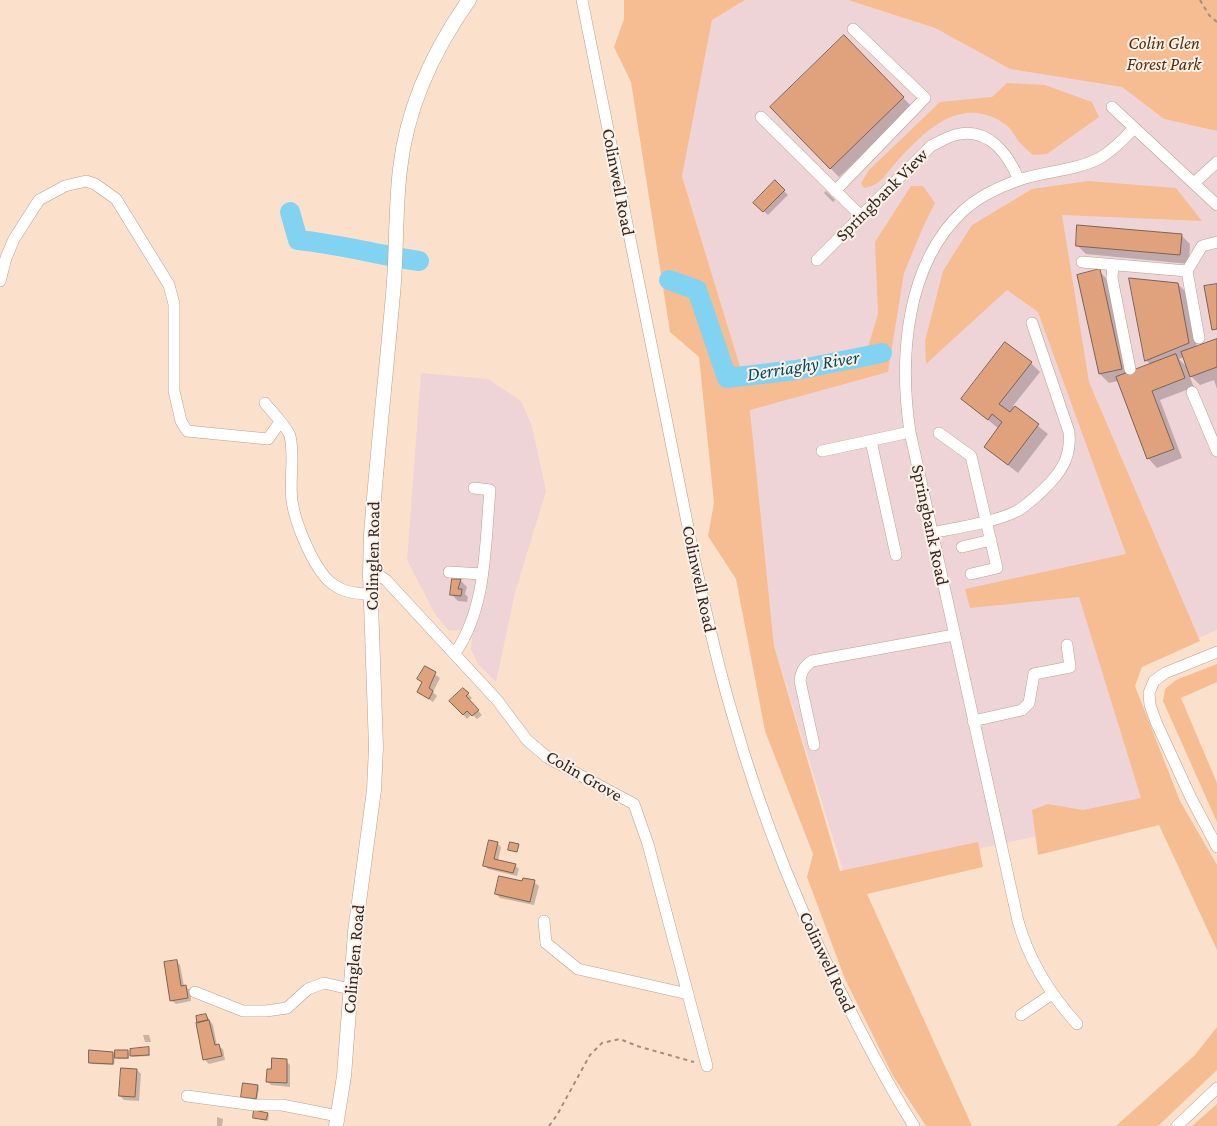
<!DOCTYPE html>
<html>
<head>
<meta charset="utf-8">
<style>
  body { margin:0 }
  canvas { display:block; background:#fbe0cc }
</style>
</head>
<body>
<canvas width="1217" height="1126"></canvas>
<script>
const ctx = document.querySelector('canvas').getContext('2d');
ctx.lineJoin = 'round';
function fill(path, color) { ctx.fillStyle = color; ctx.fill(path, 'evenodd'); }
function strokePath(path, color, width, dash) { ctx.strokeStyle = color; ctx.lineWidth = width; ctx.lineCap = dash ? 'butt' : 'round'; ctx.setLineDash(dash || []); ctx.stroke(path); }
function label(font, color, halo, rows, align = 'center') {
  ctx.font = font + ' "Crimson Pro",serif'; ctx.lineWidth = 4; ctx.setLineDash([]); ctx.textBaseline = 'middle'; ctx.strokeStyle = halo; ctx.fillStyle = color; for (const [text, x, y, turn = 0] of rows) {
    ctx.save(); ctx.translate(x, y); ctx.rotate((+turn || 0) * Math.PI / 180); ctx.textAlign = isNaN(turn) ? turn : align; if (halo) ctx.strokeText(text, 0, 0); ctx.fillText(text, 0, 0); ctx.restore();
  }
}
fill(new Path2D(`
  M745 0H848L935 28 1010 69 1122 87 1164 119 1217 131V630L1113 675 1151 812 845 877 774 646 750 410 741 370 682 175 712 20Z
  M421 373 488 379 521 401 532 426 546 491 515 593 496 682 478 664 471 649 472 634 462 630 449 631 435 614 407 560Z`), '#efd4d7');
fill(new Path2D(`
  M624 0H745L712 20 682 176 741 370 868 347 878 314 875 242 911 186H923L935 203 924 225 904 273 888 372 750 410 774 646 840 871 978 842 983 867 867 894 972 1126H926L893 1076 845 979 807 877 813 854 765 731 736 579 708 536 714 503 699 357 670 332 631 82 614 47 624 19Z
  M848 0H1217V131L1164 119 1122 87 1010 69 935 28Z
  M1007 83 1045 85 1092 102 1099 117 1047 154 1033 155C1029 151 1024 147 1019 142 1015 136 1011 128 1005 124 960 93 922 133 893 166 882 178 882 184 864 188L861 183 869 170 940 102 992 97Z
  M1088 181 1176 188 1202 221 1062 215 1089 382 1200 641 1142 667 1135 686 1180 801 1217 865V950L1159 825 1038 855 1032 810 1048 804 1083 810 1141 798 1079 597 970 608 965 589 1126 554 1038 312 1007 290 926 364 925 341 943 271 972 225 1032 189Z
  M1217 664V682L1181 698 1217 783V822L1163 701 1165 689 1176 680Z
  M1217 1027V1070L1158 1126H1116L1195 1055Z
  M1217 1104V1126H1192Z`), '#f6bd93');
fill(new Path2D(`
  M844 37 912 107 839 177 772 108Z
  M775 182 788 195 768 215 755 203Z
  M826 191 835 200 833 202 824 193Z
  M1181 235 1190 244 1189 264 1086 254 1077 245Z
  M1099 271 1108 280 1129 373 1151 365 1146 360 1178 284 1187 293 1197 348 1217 340V389L1214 380 1200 385 1188 373 1194 387 1160 400 1182 458 1157 468 1149 459 1118 381 1109 383 1100 374 1078 275ZM1184 357 1188 368 1179 359Z
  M1031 363 1040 372 1013 406 1048 434 1018 473 985 447 999 429 963 399Z
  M460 580 467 587 465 594 468 597 467 602 458 601 451 594Z
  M425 667 440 678 433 692 437 696 433 702 418 692 423 684 418 679Z
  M463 689 472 698 469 701 482 715 477 719 472 714 467 719 451 701Z
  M497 843 501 847 498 861 515 865 519 869 517 876 488 869 484 865Z
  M523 882H534L539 886 534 905 500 898 496 894Z
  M176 961 180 965 184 986 190 990 191 1001 176 1004 171 1000Z
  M206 1015 213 1025 217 1046 223 1049 225 1060 209 1064 205 1060 197 1024Z
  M143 1035H149L151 1042H145Z
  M148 1049 150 1056 133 1057 131 1056Z
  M127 1052 129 1053V1059H118L115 1056 114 1065 92 1064 90 1062 113 1053 116 1057Z
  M286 1061 290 1065V1087L271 1085 267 1081 272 1070Z
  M137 1070 141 1074 139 1101 124 1100 120 1096Z
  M257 1086 259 1088 257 1100 244 1098 242 1096Z
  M267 1114 269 1115 268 1121 254 1117Z
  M217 1117 223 1119 222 1126H217Z`), '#0003');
strokePath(new Path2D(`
  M290 212 298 240C339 244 378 255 419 261
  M669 280 697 290 727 378 796 370 882 353`), '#82d3f2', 20);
const building = new Path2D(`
  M844 35 904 97 830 169 770 107Z
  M775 180 785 190 763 212 753 203Z
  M1077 225 1182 234 1180 255 1076 246Z
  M1100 269 1122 369 1099 374 1077 275Z
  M1129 278 1178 283 1189 343 1145 361Z
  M1217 284V329L1212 330 1204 286Z
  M1217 339V367L1190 377 1181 352Z
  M1005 342 1032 362 999 404 1010 412 1015 406 1039 424 1008 465 984 447 1002 422 992 414 988 420 961 399Z
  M1176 354 1185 378 1152 391 1174 449 1147 459 1116 377Z
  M452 579H461L458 589H462L461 596 450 595Z
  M425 666 436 672 429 688 433 691 429 699 417 692 422 682 417 679Z
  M463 688 469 693 466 696 479 710 472 716 467 711 463 715 449 701Z
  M489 840 498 842 494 859 516 864 513 873 483 866Z
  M510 842 519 844 517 852 508 850Z
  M499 876 522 881 523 878 535 880 530 902 495 894Z
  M177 960 181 986 186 985 188 998 170 1001 164 962Z
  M206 1014 208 1020 197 1023 196 1016Z
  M209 1020 215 1045 219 1044 222 1056 203 1060 196 1023Z
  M149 1047V1055L130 1056V1049Z
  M89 1050 113 1052V1064L89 1063Z
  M115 1050H128V1058H115Z
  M272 1058 287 1059V1083L266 1082 267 1069H271Z
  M121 1068 137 1069 135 1097 119 1096Z
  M243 1083 258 1085 256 1099 241 1097Z
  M254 1110 268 1113 266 1120 253 1118Z`);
fill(building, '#e0a27c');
strokePath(building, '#7c6354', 1);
const minor = new Path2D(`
  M582 0 695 562C706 613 717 663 732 713 762 820 805 925 857 1024 875 1059 893 1093 914 1126
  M1112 107 1217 205
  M761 117 861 216
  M1194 183 1217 162
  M835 191 925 98 853 29
  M817 260 931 146C939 142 947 137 955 135 988 126 1008 154 1019 180
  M1082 262 1187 271 1202 246 1217 242
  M1113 265 1112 278 1130 369
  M1187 271 1199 338
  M0 281 6 258 14 239 39 200 65 186 86 181 95 184 116 199 169 285 174 304V391L181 421 187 431 268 439 280 422
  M1192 392 1217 451
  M265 403C271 411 288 428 290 436 295 458 289 480 292 501 295 523 315 573 334 585 345 593 358 594 370 594
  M939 433 971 456 997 568 971 574
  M871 441 896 555
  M822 451 910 432
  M931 533C955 528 996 522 1017 511 1029 504 1039 494 1049 484 1064 468 1071 454 1069 432L1032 323
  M962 547 991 540
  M449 572 482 574
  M370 574H377L386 580 497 700 527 740 548 758 634 804 648 844 707 1066
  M1217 652 1165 673 1154 681 1149 693 1150 705 1156 722 1191 798 1217 847
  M455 653C487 608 485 543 490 490L474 488
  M973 721 1022 710 1029 703 1034 674 1070 667 1067 645
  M814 745 800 681C801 671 804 667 812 661L954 635
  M544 921 546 943 578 969 688 994
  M195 992 243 1011H266L287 1008 308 989 324 983 350 989
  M1021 1015 1052 994
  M1077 1024C1050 994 1029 961 1018 921L910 432C899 359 905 265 963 211 978 197 999 187 1019 180 1045 171 1075 171 1100 158 1113 150 1124 139 1134 128
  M187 1096 254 1105H282L338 1116
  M1177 1126 1217 1088`);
const major = new Path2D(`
  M336 1126 344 1076 355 932 374 790 376 747 370 574 371 535C377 455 386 375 393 294 397 253 395 211 400 169 407 107 433 51 469 0`);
strokePath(minor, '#baa08e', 12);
strokePath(major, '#baa08e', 15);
strokePath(new Path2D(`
  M1200 0 1209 15 1217 22
  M549 1126 557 1115 590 1055 602 1043 620 1039 637 1046 694 1062`), '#a28e80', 2, [4, 4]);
strokePath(minor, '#fff', 11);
strokePath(major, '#fff', 14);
label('italic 18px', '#552f0d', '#fcf1e9', [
  ["Colin Glen",1164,43],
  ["Forest Park",1164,64]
]);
label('18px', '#332922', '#fcf1e9', [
  ["Colinwell Road",618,182,79],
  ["Springbank View",882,195,-45],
  ["Springbank Road",930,525,78],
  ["Colinglen Road",373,556,-89],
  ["Colinwell Road",699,579,78],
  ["Colin Grove",584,776,30],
  ["Colinglen Road",354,959,-85],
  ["Colinwell Road",827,962,65]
]);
label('italic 19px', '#004b60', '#fcf1e9', [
  ["Derriaghy River",803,366,-9]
]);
</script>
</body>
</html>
